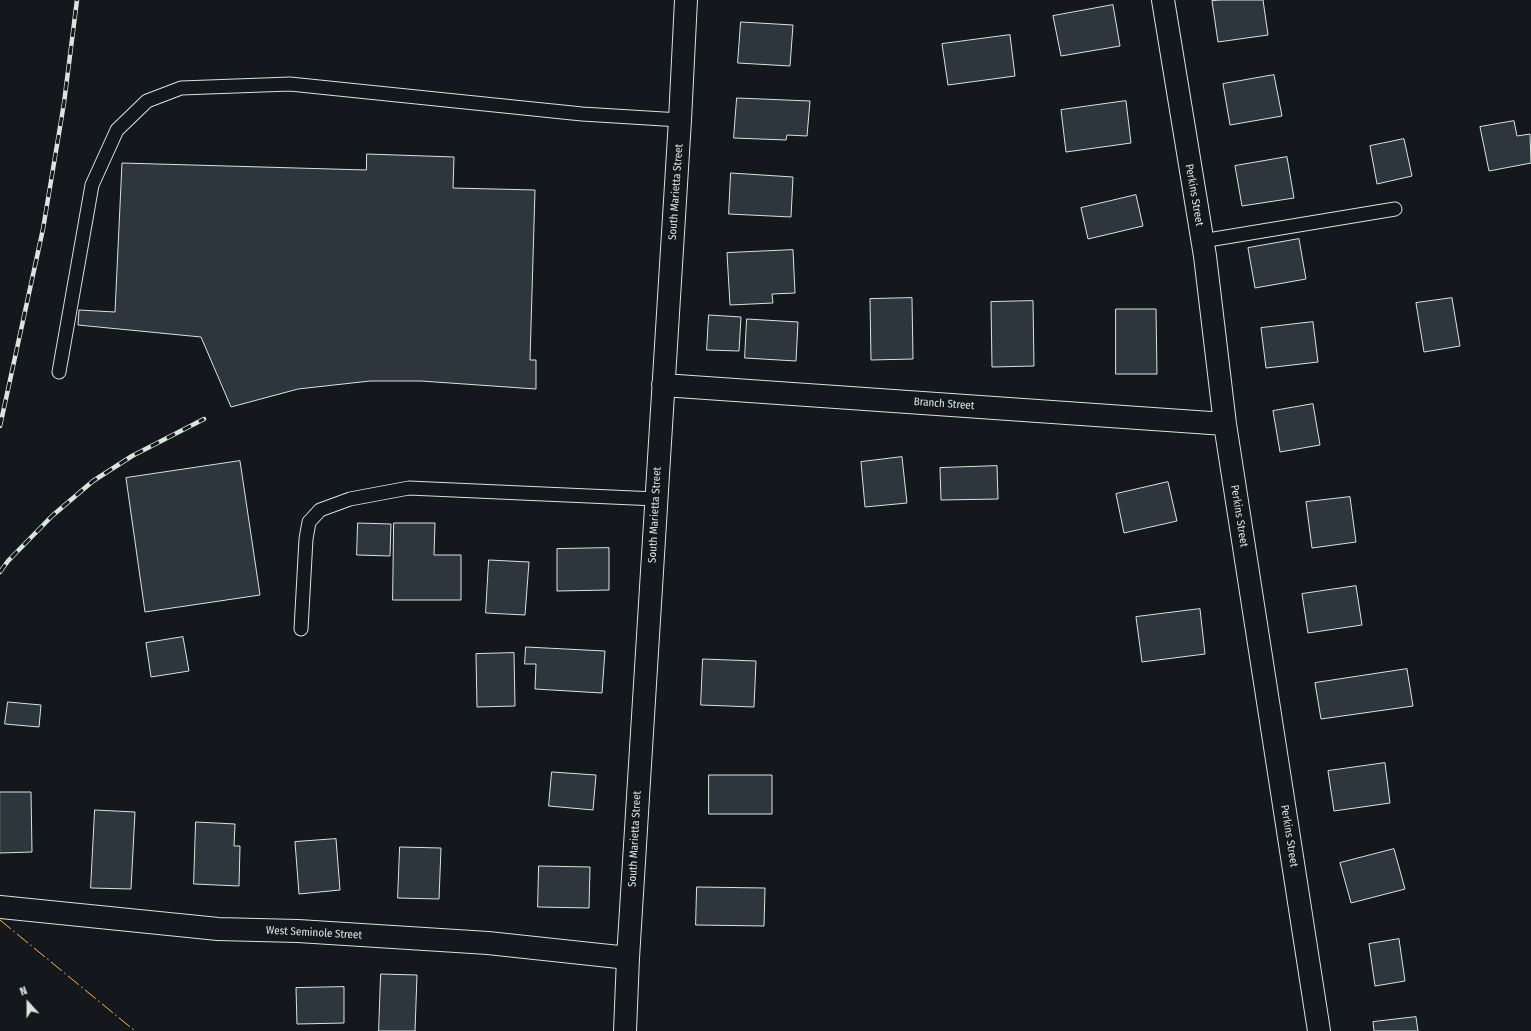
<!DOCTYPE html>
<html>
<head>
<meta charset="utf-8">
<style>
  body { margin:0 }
  #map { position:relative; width:1531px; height:1031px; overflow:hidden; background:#14181c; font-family:"Fira Sans Condensed",sans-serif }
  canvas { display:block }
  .north { position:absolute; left:8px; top:983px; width:40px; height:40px; -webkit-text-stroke:3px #14181c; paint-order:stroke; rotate:339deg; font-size:11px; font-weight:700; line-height:16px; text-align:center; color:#d8e6dc }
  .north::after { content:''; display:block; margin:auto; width:14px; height:18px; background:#d8e6dc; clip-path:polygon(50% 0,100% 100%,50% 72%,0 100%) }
</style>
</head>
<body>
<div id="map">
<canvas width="1531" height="1031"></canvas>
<div class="north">N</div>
</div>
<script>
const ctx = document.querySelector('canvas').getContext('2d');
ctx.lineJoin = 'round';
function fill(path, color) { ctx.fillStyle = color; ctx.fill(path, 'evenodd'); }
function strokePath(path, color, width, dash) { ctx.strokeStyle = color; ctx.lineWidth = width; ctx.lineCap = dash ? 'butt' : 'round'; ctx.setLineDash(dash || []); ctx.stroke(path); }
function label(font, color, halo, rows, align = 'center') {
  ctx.font = font + ' "Fira Sans Condensed",sans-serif'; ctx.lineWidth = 3; ctx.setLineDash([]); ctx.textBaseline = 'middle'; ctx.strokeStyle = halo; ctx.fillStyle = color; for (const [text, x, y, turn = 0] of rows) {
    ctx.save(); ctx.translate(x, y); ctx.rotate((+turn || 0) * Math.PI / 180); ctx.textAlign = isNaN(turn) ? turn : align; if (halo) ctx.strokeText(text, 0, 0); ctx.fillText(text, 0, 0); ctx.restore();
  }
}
const building = new Path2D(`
  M1222 0H1263L1268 35 1218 42 1212 1Z
  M1113 5 1120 46 1061 56 1053 16Z
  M741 22 793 25 790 66 738 63Z
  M1010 35 1015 76 948 85 942 44Z
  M1274 75 1282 116 1230 125 1223 84Z
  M737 98 810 101 807 136 787 135 786 140 734 138Z
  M1126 101 1131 143 1066 152 1061 110Z
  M1514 121 1517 136 1530 134 1531 163 1489 171 1480 127Z
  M1404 139 1412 176 1377 184 1370 146Z
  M367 154 454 157 453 188 535 190 530 360H536V389L421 381H370L298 389 231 407 201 337 78 325 79 310 115 312 122 163 366 170Z
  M1287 157 1294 198 1242 206 1235 166Z
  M731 173 793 177 791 217 729 214Z
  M1136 195 1143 226 1088 239 1081 208Z
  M1299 239 1306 279 1255 288 1248 248Z
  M793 250 795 293 772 294 773 303 730 305 727 253Z
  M912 298 913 359 871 360 870 299Z
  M1452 298 1460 346 1424 352 1416 303Z
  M1033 301 1034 366 992 367 991 302Z
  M1116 309H1156L1157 374H1116Z
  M709 315 741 317 739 351 707 350Z
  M747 319 798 322 796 361 745 358Z
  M1313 322 1318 362 1266 368 1261 328Z
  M1313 404 1320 445 1280 452 1273 411Z
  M902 457 907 503 865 507 861 462Z
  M240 461 260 595 145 612 126 478Z
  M997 466 998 499 941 500 940 468Z
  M1168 482 1177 521 1124 533 1116 494Z
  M1350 497 1356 542 1312 548 1306 502Z
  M358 523 391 524 390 556 357 555Z
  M394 523H435L434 555H461V600H393Z
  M609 548V590L557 591V549Z
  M489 560 529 562 525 615 486 613Z
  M1356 586 1362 625 1308 633 1302 594Z
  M1200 609 1205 654 1142 662 1136 617Z
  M183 637 189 671 151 677 146 643Z
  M526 647 605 651 602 693 535 689 536 664H525Z
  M514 653 515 706 477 707 476 654Z
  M703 659 756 661 754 707 701 705Z
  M1407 669 1413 706 1321 719 1315 683Z
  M8 702 41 705 39 727 5 724Z
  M1385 763 1390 803 1334 811 1328 771Z
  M552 772 596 775 593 810 549 806Z
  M709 775H772V814H709Z
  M0 792H31L32 852 0 853Z
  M95 810 135 812 131 889 91 888Z
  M196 822 235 824 234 846H240L239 886 194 884Z
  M336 839 340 890 299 894 295 842Z
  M400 847 441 848 439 899 398 898Z
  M1394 849 1405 889 1351 903 1340 863Z
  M539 866 590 867 589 908 538 907Z
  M697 887 765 888 764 926 696 925Z
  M1399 939 1405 981 1375 986 1369 944Z
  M381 974 417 975 415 1031H379Z
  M344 987V1023L297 1024 296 988Z
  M1416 1017 1418 1031H1374L1373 1022Z`);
fill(building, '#2c363c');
strokePath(building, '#d8e6dc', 1);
const service = new Path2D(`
  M1202 241 1395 209
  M59 372 92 185 117 130 147 101 181 88 290 84 582 114 680 120
  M301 629 306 539 309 522 320 510 350 499 409 488 656 499`);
const minor = new Path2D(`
  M1163 0 1205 256 1225 424 1319 1031
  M663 385 1225 424
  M0 907 218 929 298 931 488 943 628 958
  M625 1031 628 958 680 120 686 0`);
strokePath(service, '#d8e6dc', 15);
strokePath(minor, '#d8e6dc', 24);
strokePath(service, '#14181c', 13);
strokePath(minor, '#14181c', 22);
const rail = new Path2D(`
  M0 426 43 229 64 103 77 0
  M0 572 8 561 52 516 93 481 132 456 204 419`);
strokePath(rail, '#d8e6dc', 4.5);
strokePath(rail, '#14181c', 3, [9]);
strokePath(new Path2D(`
  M0 920 135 1031`), '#ffb74d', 1, [14, 3, 2, 3]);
label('11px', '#d8e6dc', '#14181c', [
  ["South Marietta Street",676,192,-86],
  ["Perkins Street",1194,195,80],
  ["Branch Street",944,404,4],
  ["South Marietta Street",655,515,-87],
  ["Perkins Street",1239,516,81],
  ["Perkins Street",1289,836,81],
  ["South Marietta Street",635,839,-87],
  ["West Seminole Street",314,933,3]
]);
</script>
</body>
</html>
